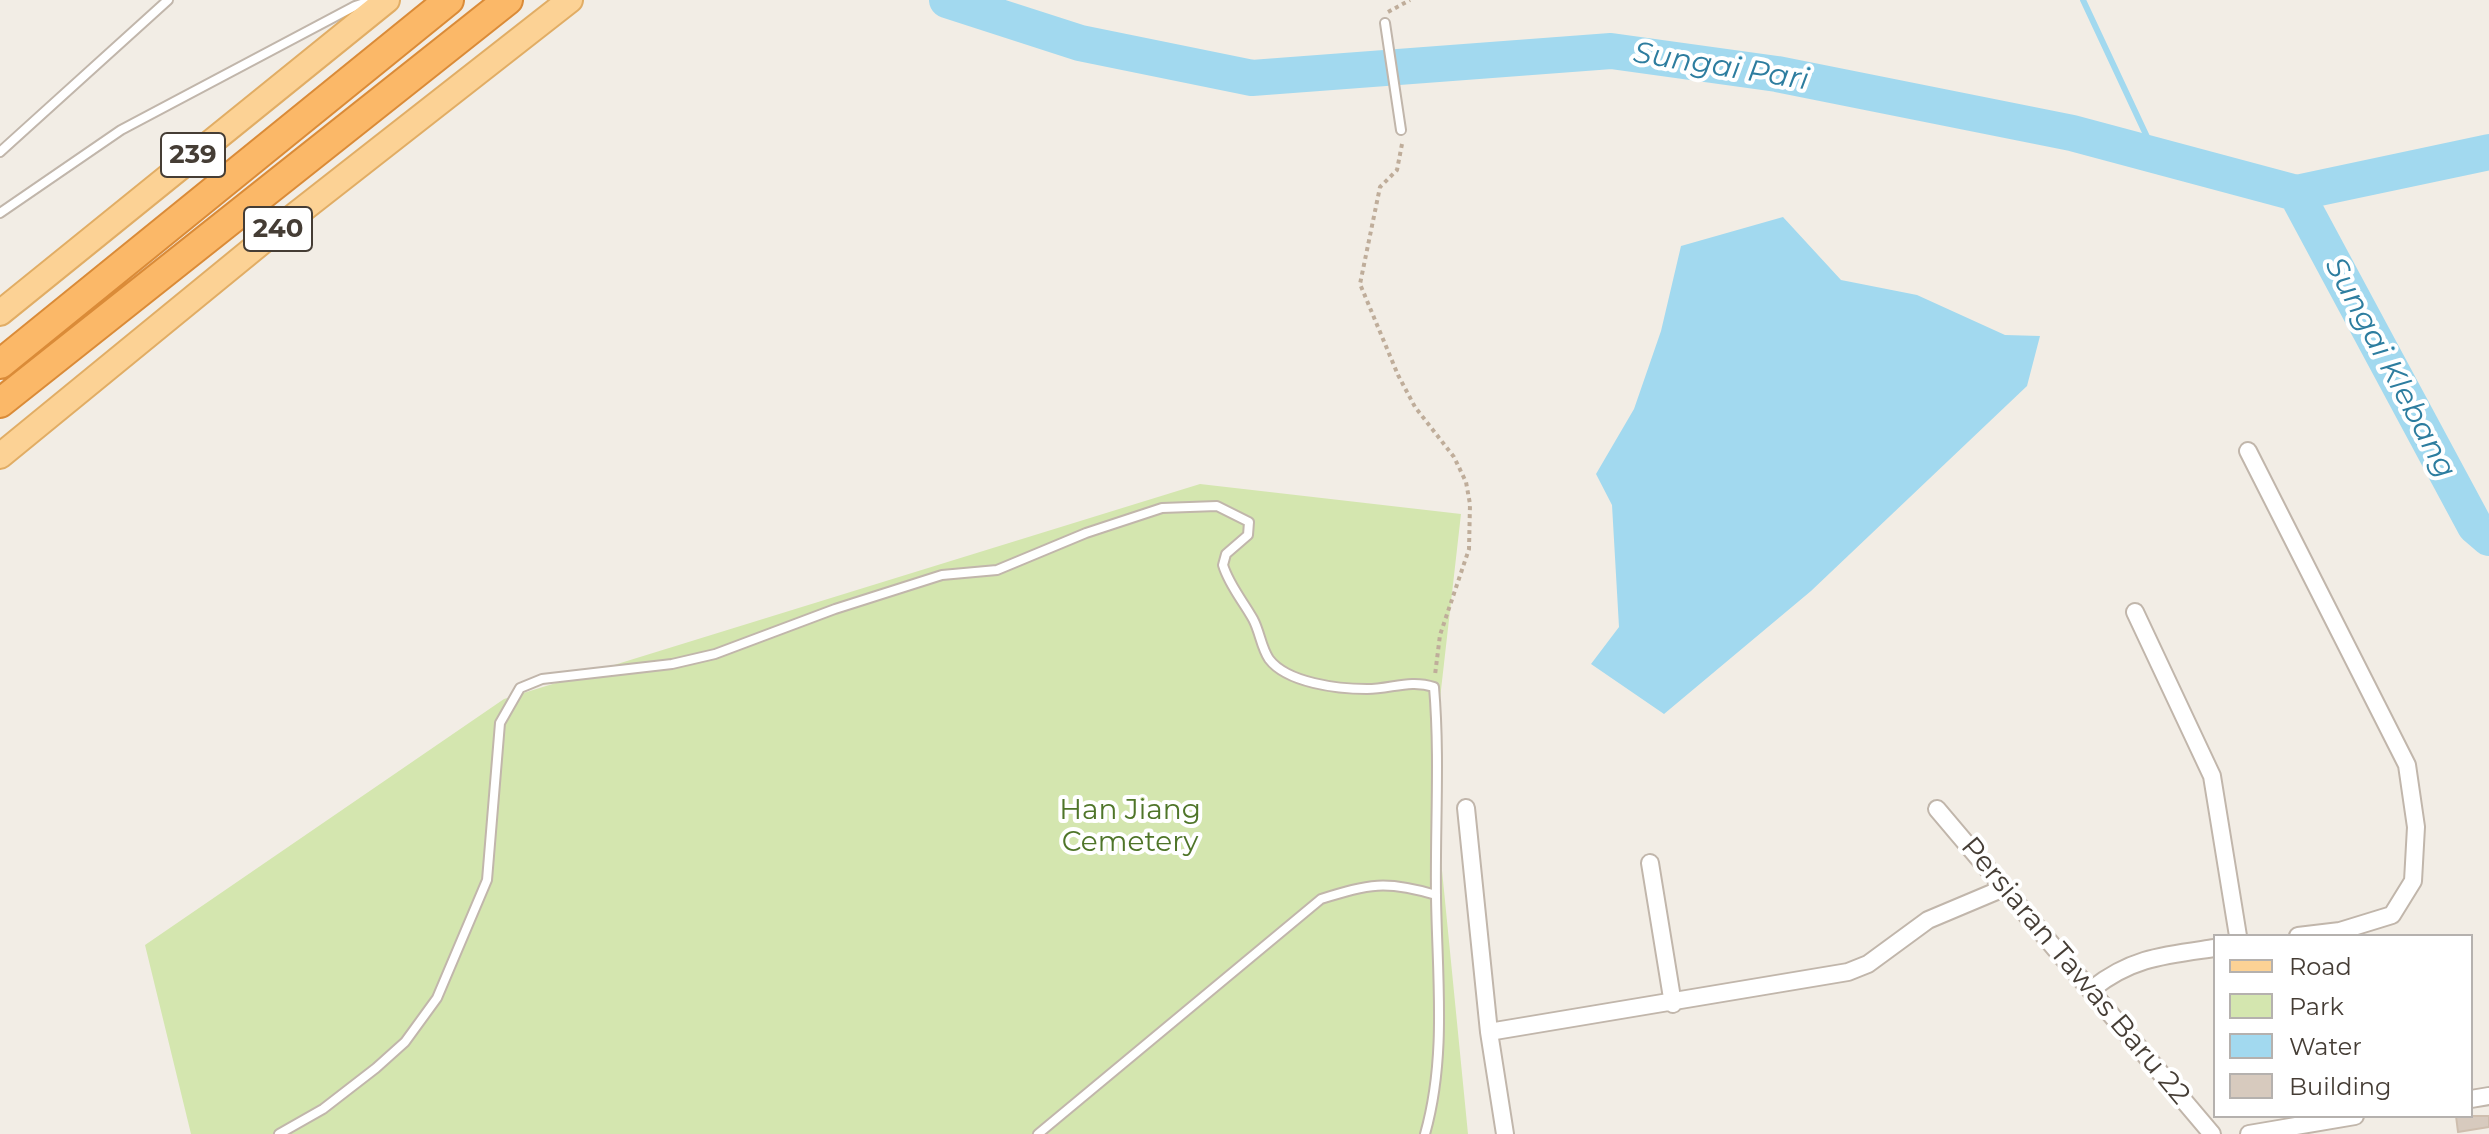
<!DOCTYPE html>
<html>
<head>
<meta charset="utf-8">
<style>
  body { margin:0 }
  #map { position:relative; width:2489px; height:1134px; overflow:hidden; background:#f2ede5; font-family:Montserrat,sans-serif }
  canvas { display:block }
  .legend { position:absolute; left:2213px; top:934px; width:260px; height:184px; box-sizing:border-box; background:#fff; border:2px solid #b5b1ae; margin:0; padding:10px 14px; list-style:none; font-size:24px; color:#453d35 }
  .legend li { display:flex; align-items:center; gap:16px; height:40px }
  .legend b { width:40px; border:2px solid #b5b1ae }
</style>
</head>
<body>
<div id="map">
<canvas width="2489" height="1134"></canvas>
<ul class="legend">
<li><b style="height:10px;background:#fcd295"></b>Road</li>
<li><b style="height:22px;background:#d4e6af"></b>Park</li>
<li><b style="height:22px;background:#a2d9ef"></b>Water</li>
<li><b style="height:22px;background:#d7cabe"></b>Building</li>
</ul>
</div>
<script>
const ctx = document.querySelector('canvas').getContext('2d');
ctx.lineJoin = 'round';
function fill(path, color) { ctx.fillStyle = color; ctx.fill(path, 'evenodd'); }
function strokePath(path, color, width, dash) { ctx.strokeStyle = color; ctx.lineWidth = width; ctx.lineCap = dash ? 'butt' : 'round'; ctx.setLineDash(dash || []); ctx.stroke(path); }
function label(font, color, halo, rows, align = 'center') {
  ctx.font = font + ' Montserrat,sans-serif'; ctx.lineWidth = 8; ctx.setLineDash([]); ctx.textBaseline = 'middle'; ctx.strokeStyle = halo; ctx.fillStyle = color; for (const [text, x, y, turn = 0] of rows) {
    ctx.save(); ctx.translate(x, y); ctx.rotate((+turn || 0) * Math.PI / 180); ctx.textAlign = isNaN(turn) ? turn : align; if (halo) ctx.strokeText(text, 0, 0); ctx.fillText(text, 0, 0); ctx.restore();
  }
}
fill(new Path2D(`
  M1200 484 1461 514 1432 769 1468 1134H191L145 945 504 699Z`), '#d4e6af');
fill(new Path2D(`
  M1783 217 1841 280 1917 295 2005 335 2040 336 2027 386 1811 591 1664 714 1591 664 1619 627 1612 505 1596 474 1634 409 1661 331 1681 246Z`), '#a2d9ef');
strokePath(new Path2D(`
  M2083 0 2156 156`), '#a2d9ef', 6);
strokePath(new Path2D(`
  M947 0 1080 43 1252 78 1611 51 1777 74 2072 133 2296 193 2489 152
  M2296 193 2475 526 2489 538`), '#a2d9ef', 36);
const building = new Path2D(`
  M2456 1116H2489V1127L2458 1132Z`);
fill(building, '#d7cabe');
strokePath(building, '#cebeae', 2);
const service = new Path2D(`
  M1385 23 1401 130
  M0 152 168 0
  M0 213 121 130 355 6 374 0
  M279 1134 323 1109 376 1068 405 1042 437 998 487 880 500 723 520 688 542 679 672 664 715 654 835 609 942 575 997 570 1086 533 1162 508 1217 506 1249 522 1248 535 1226 554 1223 565C1229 585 1243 601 1253 619 1260 632 1261 647 1269 659 1287 683 1338 689 1367 689 1391 689 1410 679 1434 687 1440 757 1435 826 1436 896 1437 975 1447 1057 1425 1134
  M1038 1134 1321 899C1370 884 1385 880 1436 895`);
const minor = new Path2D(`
  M2248 451 2407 765 2416 827 2413 881 2392 915 2340 931 2298 936
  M2135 612 2212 776 2238 936
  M1466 808 1489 1032 1505 1134
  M1937 809 2212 1134
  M1650 863 1673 1004
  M2092 989C2132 957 2166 955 2215 948
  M1489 1032 1848 972 1868 964 1928 920 2004 888
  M2471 1099 2489 1096
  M2249 1134 2355 1116`);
const primary = new Path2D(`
  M0 313 387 0
  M0 456 275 231 570 0`);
const motorway = new Path2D(`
  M0 364 449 0
  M0 403 508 0`);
strokePath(service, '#c1b6ab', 12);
strokePath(minor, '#c1b6ab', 20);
strokePath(primary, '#e1ad65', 28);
strokePath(motorway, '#da8b38', 32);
strokePath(new Path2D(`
  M1388 12 1410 0
  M1402 144 1397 170 1380 187 1360 284 1398 375 1415 407 1454 457 1466 482 1470 504 1469 549 1440 635 1435 675`), '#bfad9a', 4, [4, 4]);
strokePath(service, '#fff', 8);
strokePath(minor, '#fff', 16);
strokePath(primary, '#fcd295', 24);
strokePath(motorway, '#fbb868', 28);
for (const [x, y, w] of [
  [193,155,64],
  [278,229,68]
]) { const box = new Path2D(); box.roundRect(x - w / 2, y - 22, w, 44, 6); ctx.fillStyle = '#fff'; ctx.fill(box); strokePath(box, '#453d35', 2); }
label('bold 26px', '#453d35', null, [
  ["239",193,155],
  ["240",278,229]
]);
label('28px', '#4f7529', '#fff', [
  ["Han Jiang",1130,811],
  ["Cemetery",1130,843]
]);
label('28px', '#453d35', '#fff', [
  ["Persiaran Tawas Baru 22",2075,971,50]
]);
label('italic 30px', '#2d7d9f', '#fff', [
  ["Sungai Pari",1721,67,9],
  ["Sungai Klebang",2390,368,62]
]);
</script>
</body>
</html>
